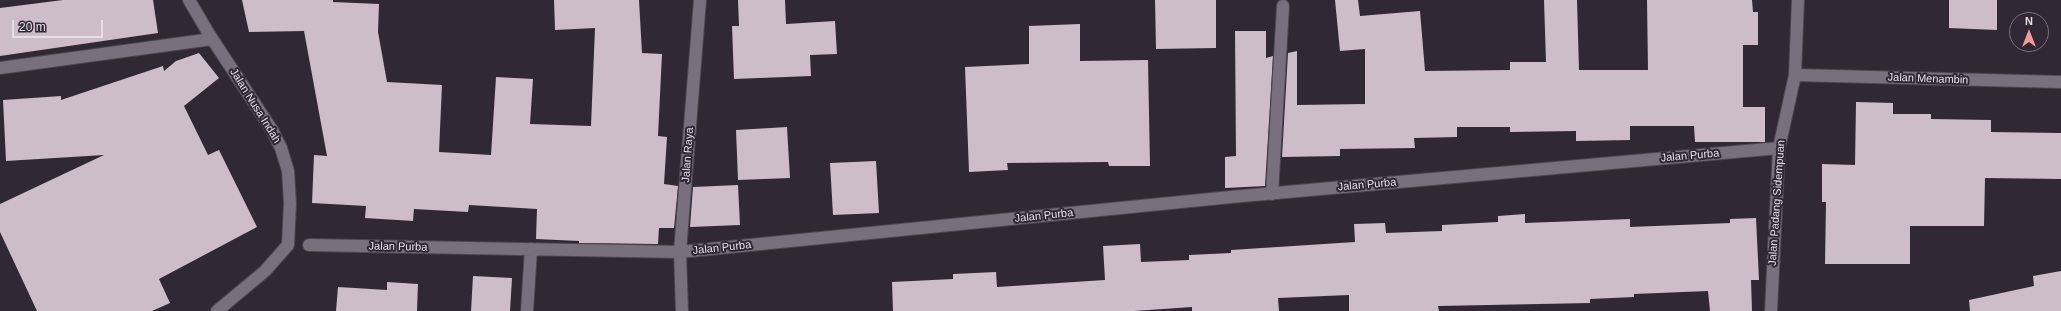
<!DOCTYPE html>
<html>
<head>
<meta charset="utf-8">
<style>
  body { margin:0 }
  #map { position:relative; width:2061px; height:311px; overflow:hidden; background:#302833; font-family:Arial,sans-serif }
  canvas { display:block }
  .north { position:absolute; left:2009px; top:12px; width:40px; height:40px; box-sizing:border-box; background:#302833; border:1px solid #78717b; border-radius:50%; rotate:0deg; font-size:11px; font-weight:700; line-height:16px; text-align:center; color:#e5dfe7 }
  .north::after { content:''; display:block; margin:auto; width:14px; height:18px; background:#f59b9c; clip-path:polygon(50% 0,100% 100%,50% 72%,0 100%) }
  .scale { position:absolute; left:12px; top:20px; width:91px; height:18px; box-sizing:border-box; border:2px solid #e5dfe7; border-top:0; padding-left:5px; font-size:12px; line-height:14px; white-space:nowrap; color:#e5dfe7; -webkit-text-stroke:3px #302833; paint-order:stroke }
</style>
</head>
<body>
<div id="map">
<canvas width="2061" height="311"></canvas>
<div class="north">N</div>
<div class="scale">20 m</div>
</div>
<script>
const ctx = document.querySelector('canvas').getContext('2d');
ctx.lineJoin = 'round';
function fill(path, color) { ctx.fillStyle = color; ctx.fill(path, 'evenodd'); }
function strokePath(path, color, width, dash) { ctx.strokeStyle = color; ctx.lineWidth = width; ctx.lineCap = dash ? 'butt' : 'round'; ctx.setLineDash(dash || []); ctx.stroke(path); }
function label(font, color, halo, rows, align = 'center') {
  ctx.font = font + ' Arial,sans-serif'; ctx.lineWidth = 4; ctx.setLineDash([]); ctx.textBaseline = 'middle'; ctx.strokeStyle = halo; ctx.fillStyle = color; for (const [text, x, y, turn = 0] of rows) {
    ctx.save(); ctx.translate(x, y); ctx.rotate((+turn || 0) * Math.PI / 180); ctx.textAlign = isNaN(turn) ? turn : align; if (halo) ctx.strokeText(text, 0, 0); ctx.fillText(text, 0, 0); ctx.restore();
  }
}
fill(new Path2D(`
  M63 0H153L158 33 0 56V8Z
  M242 0H333V2L379 4 378 32 387 82 442 85 439 152 491 155 496 77 533 79 530 124 591 126 595 28 555 30 554 0H639L642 53 662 54 658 136 667 137 664 184 678 186 674 228H659L658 244 579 243V241L536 239 537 209 469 205 468 212 414 209 413 221 365 218 366 206 312 203 314 155 327 156 304 31 249 32Z
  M738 0H785L786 24 835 21 837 54 810 55 811 76 734 79 732 26H739Z
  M1155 0H1216V48L1156 49Z
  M1335 0H1358L1360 16 1420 11 1425 71 1510 70V62H1546L1544 0H1577L1579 70H1648L1647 0H1752L1753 12H1758V45H1743V107H1765V142H1695L1694 126H1630V140L1576 141V131L1510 132V127H1457V137L1414 138 1415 148 1340 149V156L1282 157 1288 53 1297 51V105L1365 104V49L1340 51Z
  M1949 0H1997V30L1949 28Z
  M1080 24V61L1148 60 1150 166H1109L1108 162 1007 163 1008 170 969 172 965 67 1029 64V26Z
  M1235 31H1266V58L1273 56 1265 186 1225 188V157L1236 156Z
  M199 53 219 78 184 106 208 155 219 150 257 227 159 279 170 303 152 311H37L0 232V204L104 155 6 161 3 100 61 96V100L163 66 164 71 176 61Z
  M1856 102 1893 103V114H1931V119L1991 120V132L2061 133V179L1985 178 1984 226H1910V264H1825L1826 202H1822V164L1855 165Z
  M787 127 790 178 738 180 736 130Z
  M876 161 879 213 833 215 830 163Z
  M738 185 740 225 690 227 693 187Z
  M1525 214V223L1630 219V227L1730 223V219L1756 218 1759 280H1751L1752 311H1710L1708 291 1634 294V297L1590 299V303L1438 306 1439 311H1349V295L1278 298 1279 311H1192V307L1134 311H893L892 282 953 279V274L996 272 997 287 1105 280 1103 246 1140 244 1141 262 1189 260V255L1231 253V250L1355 242 1354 224 1385 223 1386 233 1442 231V225L1498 222V216Z
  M2061 271V311H1970L1969 300 2034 286 2033 276Z
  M473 276 512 278 510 311H471Z
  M387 282 418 284 417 311H336L338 287 387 290Z`), '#ccbdc9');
const minor = new Path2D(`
  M189 0 209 34 272 130 281 148 288 171 290 203 288 245 265 271 217 311
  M0 68 212 39
  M1795 75 2061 82
  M1272 194 1283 6
  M309 245 680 252 1231 197 1779 148
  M527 311 531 249
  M682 311 680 252 700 0
  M1771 311 1779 148 1795 75 1798 0`);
strokePath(minor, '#4d4650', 14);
strokePath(minor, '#79707d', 12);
label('11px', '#e5dfe7', '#302833', [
  ["Jalan Menambin",1928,79,2],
  ["Jalan Nusa Indah",255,106,58],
  ["Jalan Raya",688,155,-86],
  ["Jalan Purba",1690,156,-5],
  ["Jalan Purba",1367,185,-5],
  ["Jalan Padang Sidempuan",1777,203,-86],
  ["Jalan Purba",1044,216,-6],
  ["Jalan Purba",398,247,1],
  ["Jalan Purba",722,248,-6]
]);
</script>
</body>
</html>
